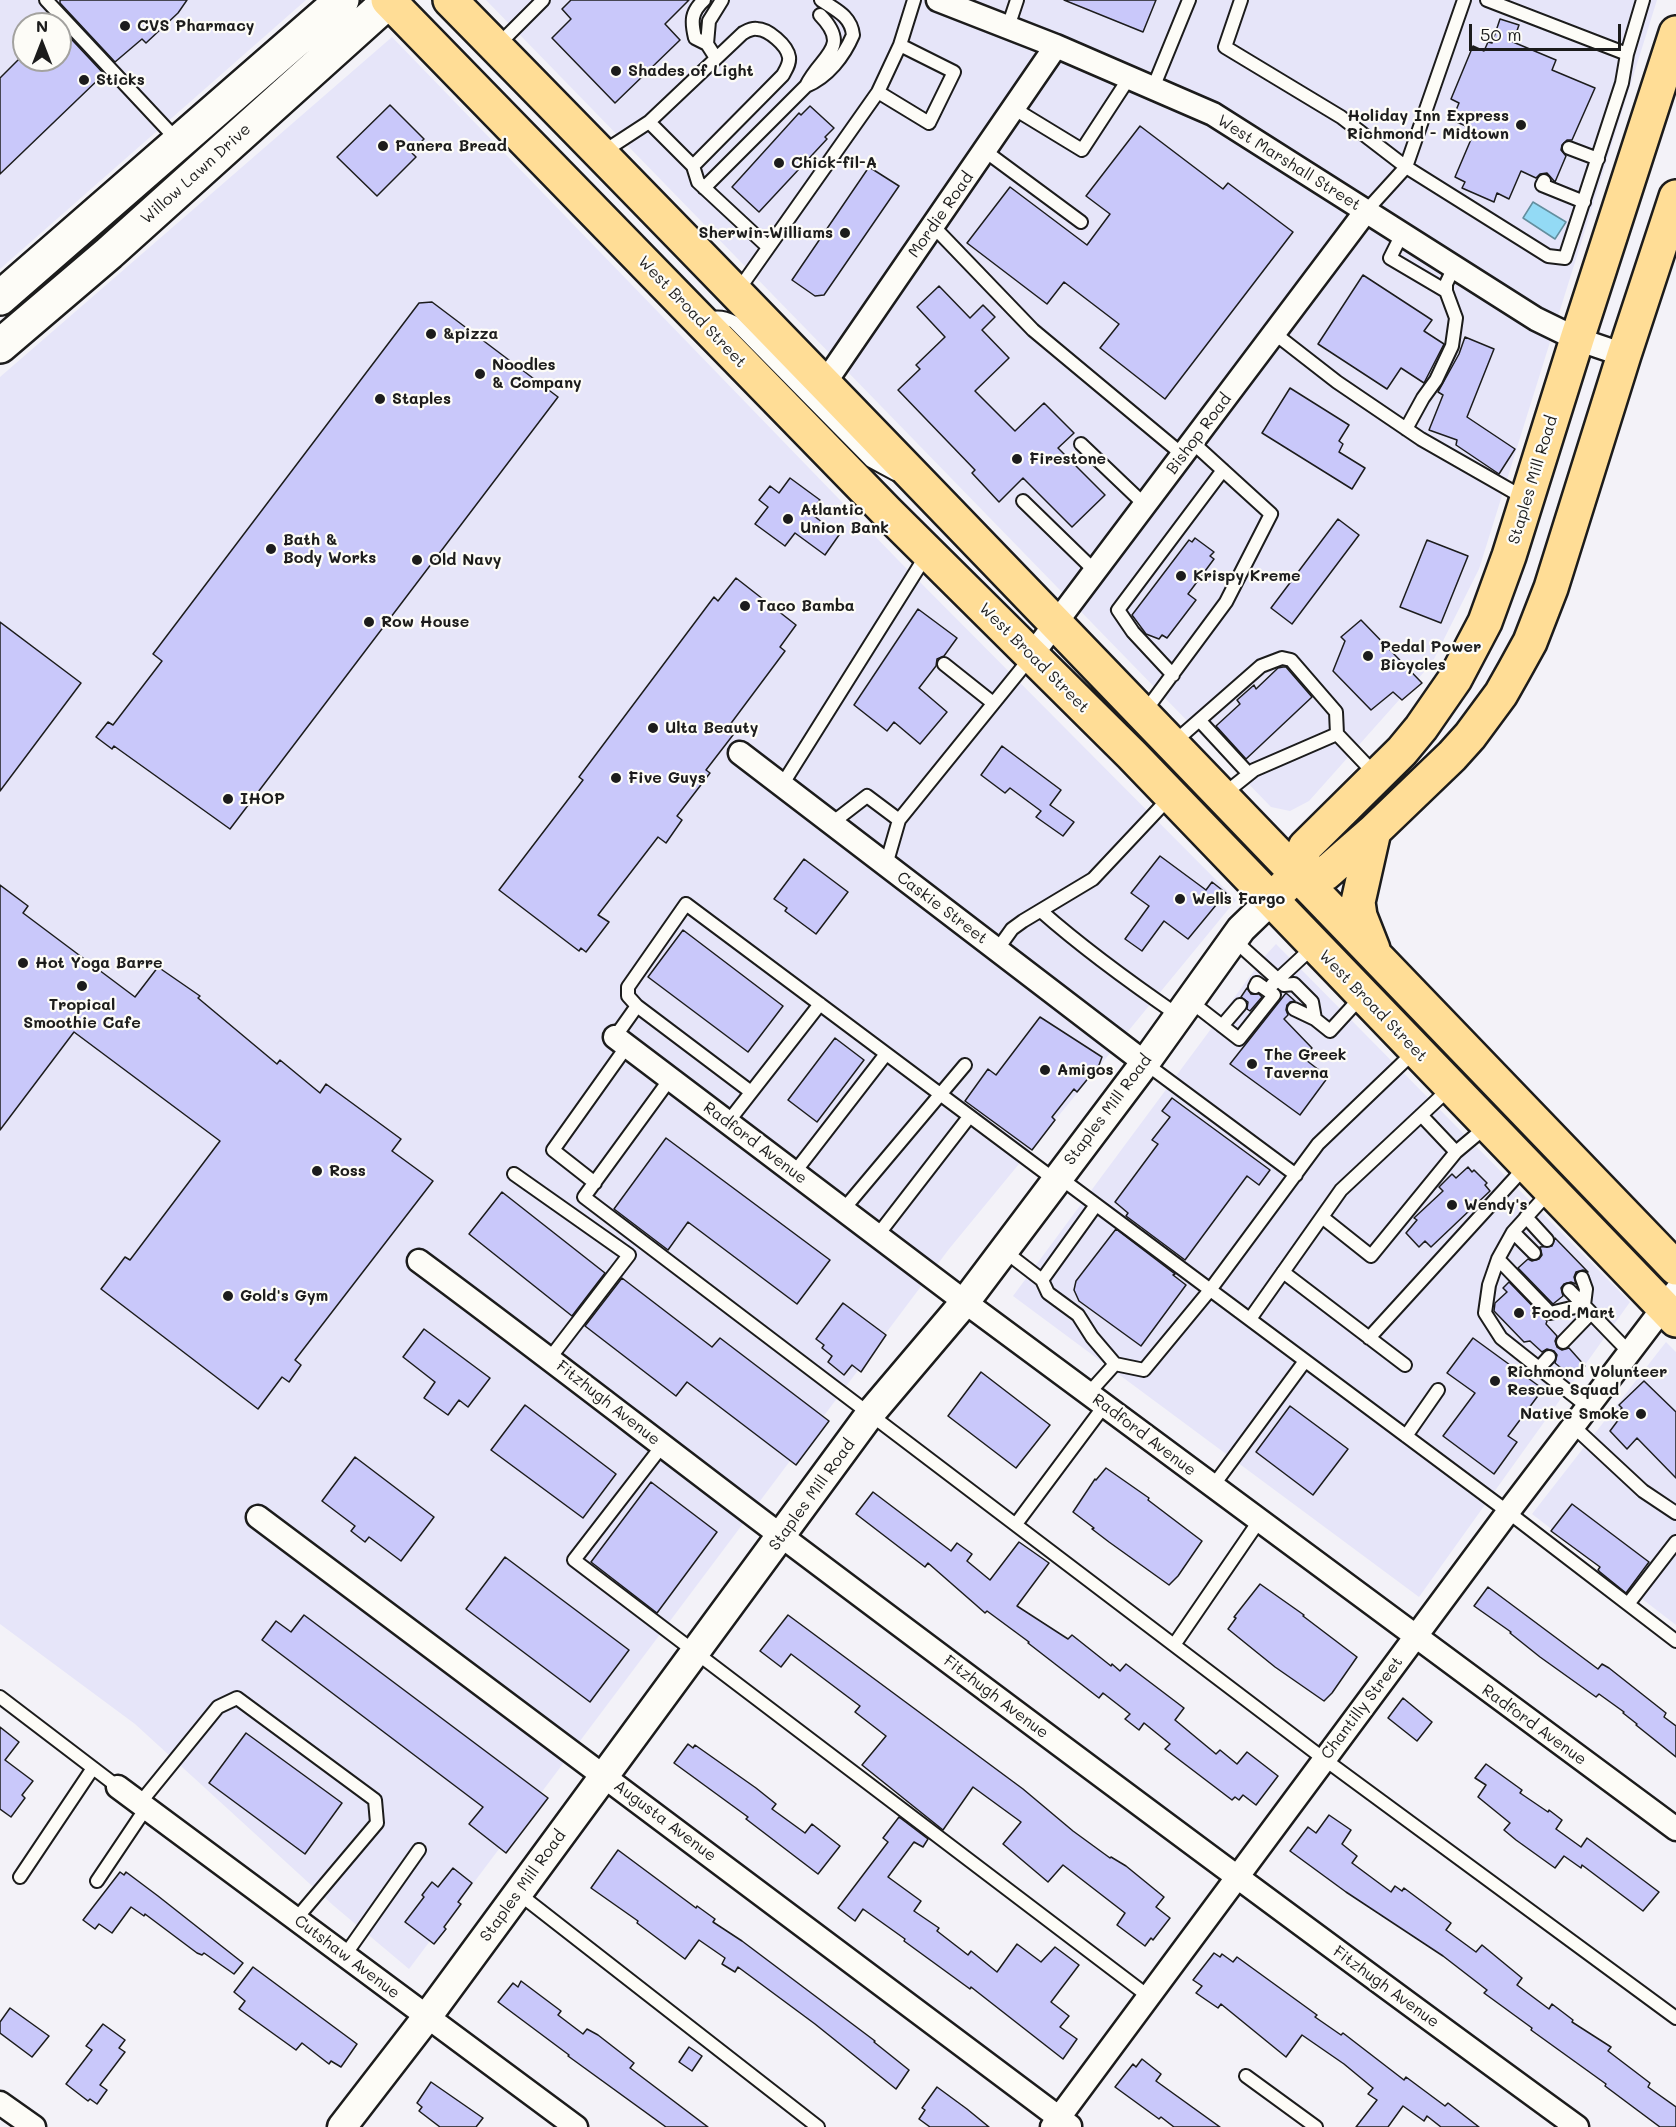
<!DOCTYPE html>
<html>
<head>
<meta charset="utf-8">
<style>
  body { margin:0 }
  #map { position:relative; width:1676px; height:2127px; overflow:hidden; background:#f3f2f8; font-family:Mali,sans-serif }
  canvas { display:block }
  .north { position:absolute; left:12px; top:12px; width:60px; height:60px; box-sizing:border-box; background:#fdfcf7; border:2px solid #a3a29f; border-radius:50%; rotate:0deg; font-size:16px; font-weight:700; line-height:24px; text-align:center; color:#1c1c1c }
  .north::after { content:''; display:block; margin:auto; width:21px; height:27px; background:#1c1c1c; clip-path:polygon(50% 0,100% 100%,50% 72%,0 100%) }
  .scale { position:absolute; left:1469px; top:24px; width:152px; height:27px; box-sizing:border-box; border:3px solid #1c1c1c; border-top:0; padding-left:8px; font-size:18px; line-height:21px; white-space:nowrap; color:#1c1c1c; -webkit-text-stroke:4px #fdfcf7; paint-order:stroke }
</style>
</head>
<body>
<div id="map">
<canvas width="1676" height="2127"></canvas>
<div class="north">N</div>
<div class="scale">50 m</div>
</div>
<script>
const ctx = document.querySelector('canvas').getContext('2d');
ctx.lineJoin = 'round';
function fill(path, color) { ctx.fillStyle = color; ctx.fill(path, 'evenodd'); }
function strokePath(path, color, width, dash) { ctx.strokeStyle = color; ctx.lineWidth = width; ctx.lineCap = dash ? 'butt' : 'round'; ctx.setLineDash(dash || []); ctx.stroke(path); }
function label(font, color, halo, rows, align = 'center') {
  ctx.font = font + ' Mali,sans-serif'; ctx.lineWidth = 4.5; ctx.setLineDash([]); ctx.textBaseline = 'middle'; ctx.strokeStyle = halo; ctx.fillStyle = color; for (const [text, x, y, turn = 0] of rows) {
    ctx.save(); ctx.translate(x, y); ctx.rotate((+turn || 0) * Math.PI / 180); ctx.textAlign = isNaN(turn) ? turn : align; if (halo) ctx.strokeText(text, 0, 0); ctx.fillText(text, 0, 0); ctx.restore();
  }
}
fill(new Path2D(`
  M0 0H306L0 269ZM24 24H60V60H24Z
  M486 0H1657L1479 569 1432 663 1309 801 1290 811 1271 807Z
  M392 37 899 561 1236 900 949 1249 409 1969 334 1906 135 1724 0 1624V377Z
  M1276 944 1630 1302 1419 1597 1013 1296 1265 956Z
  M1666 1342 1676 1352V1625L1532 1514Z`), '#e6e5f9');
const water = new Path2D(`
  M1533 202 1566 222 1555 239 1523 218Z`);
fill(water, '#93daf5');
strokePath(water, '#638e9e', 1.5);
const building = new Path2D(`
  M60 0H187L178 13 146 43 142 39 115 62 60 3Z
  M571 0H689L665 24 680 40 615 103 552 38 571 19 562 9Z
  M1064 0H1156L1143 32Z
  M1500 19 1519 25 1513 42 1556 60 1552 70 1595 88 1572 140H1567L1562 145 1561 150 1566 156 1555 182 1547 173 1540 174 1536 178 1521 171 1509 199 1497 193 1494 202 1462 188 1465 182 1455 177 1475 130 1452 120 1459 103 1451 99 1473 46 1484 51 1488 42 1492 43Z
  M60 27 104 74 0 174V78L18 60H60Z
  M390 105 424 139 411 152 416 157 377 196 337 157Z
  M810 106 834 128 825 137 827 139 759 212 732 187 799 113 801 115Z
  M1140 126 1223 189 1228 183 1293 232 1165 399 1100 348 1119 324 1064 282 1047 304 967 243 1010 187 1087 245 1110 214 1086 196Z
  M869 167 899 186 824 295 815 296 792 280Z
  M1363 275 1432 320 1424 331 1444 344 1424 383 1401 368 1387 389 1318 344Z
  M939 286 970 318 983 305 995 317 982 330 1009 358 975 391 1015 431 1044 403 1074 433 1058 448 1105 495 1072 527 1023 478 999 502 972 473 975 470 898 390 920 369 916 365 945 337 917 307Z
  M432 302 558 397 230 829 114 746 112 749 96 737 108 722 113 725 162 661 153 654 419 303Z
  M1465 337 1494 349 1467 417 1515 449 1499 474 1456 445 1457 440 1429 430 1443 395 1438 392 1459 354Z
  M1290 388 1349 425 1339 441 1343 444 1339 452 1365 468 1352 489 1262 433Z
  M790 478 820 500 810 513 839 535 825 555 795 533 785 546 755 524 768 507 759 500 770 486 779 493Z
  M1338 519 1359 535 1292 624 1271 608Z
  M1195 538 1214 552 1210 556 1214 559 1188 594 1196 600 1167 638 1162 635 1159 639 1146 634 1132 615 1189 540 1192 542Z
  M1427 540 1468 556 1441 623 1400 607Z
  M736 578 796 625 780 647 785 651 726 730 733 735 706 770 710 773 677 816 682 820 666 843 658 837 598 915 609 922 586 952 581 948 579 951 499 890 583 780 579 777 714 597 718 601Z
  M918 609 957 638 944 656 937 659 936 666 919 688 947 712 920 744 894 722 887 731 854 705Z
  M1361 620 1422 683 1402 700 1393 692 1371 710 1333 671 1345 641 1341 637Z
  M0 622 81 683 0 791Z
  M1283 667H1286L1312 697 1246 759 1216 726 1240 704 1237 700 1254 685 1256 689 1278 668Z
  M1002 746 1061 790 1050 805 1074 822 1063 836 1036 817 1041 811 1010 788 1005 793 981 775Z
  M1160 856 1206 890 1212 882 1226 893 1188 939 1164 921 1142 951 1125 939 1149 906 1131 893Z
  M804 859 848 892 816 934 785 911 787 908 774 899Z
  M0 885 28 906 23 913 135 997 158 967 200 996 198 998 277 1064 280 1060 320 1093 326 1084 401 1139 392 1151 433 1181 295 1360 301 1365 289 1382 282 1377 258 1409 101 1289 125 1257 130 1260 220 1141 74 1032 0 1130Z
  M683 930 783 1006 748 1052 648 977Z
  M1247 988 1251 994H1259L1262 997 1250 1011 1247 1009 1248 1002 1241 997Z
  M1286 993 1295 1001 1290 1002 1287 1005 1286 1010 1288 1015 1284 1019 1312 1048 1302 1057 1328 1077 1300 1115 1230 1064Z
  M1040 1017 1102 1057 1099 1065 1077 1092 1074 1089 1052 1117 1055 1120 1032 1150 965 1101 988 1069 996 1075Z
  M835 1038 864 1060 817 1122 788 1100Z
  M1172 1098 1270 1170 1259 1185 1247 1176 1185 1260 1126 1216 1128 1213 1115 1202 1158 1144 1152 1140 1170 1117 1162 1111Z
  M666 1138 830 1260 797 1304 688 1222 668 1250 614 1209Z
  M1468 1167 1472 1172 1474 1170 1487 1183 1485 1185 1490 1191 1431 1247 1425 1241 1419 1247 1406 1233 1417 1220 1414 1218 1443 1191 1439 1187 1452 1174 1456 1178Z
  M502 1192 605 1273 572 1316 469 1234Z
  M1116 1229 1175 1274 1173 1275 1186 1285 1141 1346 1079 1301 1074 1290 1076 1281Z
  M1555 1238 1588 1272 1583 1270 1576 1272 1574 1277 1576 1284 1571 1282 1564 1284 1561 1288 1563 1296 1553 1304 1518 1268 1528 1259 1532 1261 1539 1259 1542 1255 1540 1247 1552 1246Z
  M622 1278 712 1347 720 1338 829 1421 796 1465 687 1382 676 1396 585 1326Z
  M1509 1282 1547 1321 1546 1324 1557 1336 1555 1341 1557 1347 1562 1350 1569 1348 1585 1366 1573 1378 1555 1363 1557 1355 1554 1351 1547 1349 1542 1352 1530 1341 1524 1342 1494 1311 1495 1303 1507 1292 1503 1288Z
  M843 1303 886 1335 861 1372 852 1365 844 1375 828 1362 832 1356 822 1348 824 1345 816 1339Z
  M424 1329 490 1378 468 1407 459 1400 448 1415 424 1398 435 1382 403 1357Z
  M1473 1338 1543 1389 1508 1436 1517 1442 1494 1474 1443 1436 1475 1393 1447 1373Z
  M981 1372 1050 1425 1016 1468 948 1416Z
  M1644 1381 1676 1412V1478L1637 1438 1627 1449 1610 1431 1619 1419 1614 1415 1622 1408 1619 1405Z
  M525 1405 616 1474 583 1518 491 1450Z
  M1290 1406 1348 1449 1313 1495 1256 1452Z
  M355 1457 434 1517 401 1561 369 1537 365 1542 351 1531 355 1526 322 1501Z
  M1106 1468 1149 1498 1148 1500 1202 1541 1178 1576 1169 1585 1109 1542 1092 1529 1094 1528 1073 1512 1095 1479 1096 1480Z
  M651 1482 717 1532 657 1613 591 1562Z
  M873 1492 951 1551 957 1543 972 1554 967 1561 990 1580 1019 1542 1049 1563 1017 1606 1068 1639 1072 1635 1111 1666 1112 1664 1120 1671 1126 1664 1184 1708 1175 1720 1216 1754 1220 1750 1237 1764 1247 1752 1278 1776 1256 1805 1243 1795 1239 1800 1235 1797 1232 1800 1165 1749 1170 1744 1144 1723 1139 1730 1125 1719 1130 1714 1103 1693 1099 1698 1028 1643 1029 1642 987 1611 985 1613 976 1605 928 1563 925 1567 856 1514Z
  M1572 1504 1649 1562 1626 1593 1600 1572 1598 1570 1600 1567 1551 1531Z
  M505 1557 629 1650 590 1702 466 1609Z
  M1260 1584 1304 1615 1303 1616 1357 1657 1332 1693 1324 1701 1275 1667 1228 1629 1236 1618 1234 1617Z
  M1488 1587 1598 1669 1602 1664 1609 1668 1666 1713 1664 1717 1676 1726V1757L1636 1725 1637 1724 1623 1713 1624 1712 1599 1694 1596 1697 1540 1657 1510 1633 1511 1632 1474 1606Z
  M304 1615 548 1798 506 1853 469 1824 483 1807 262 1640 276 1621 291 1632Z
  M788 1615 1023 1789 1073 1831 1110 1858 1111 1857 1126 1866 1164 1897 1156 1907 1170 1918 1153 1940 1151 1938 1145 1946 1117 1925 1125 1913 1063 1865 1048 1882 1003 1844 1021 1822 973 1787 943 1830 862 1765 886 1736 855 1712 860 1706 791 1654 781 1667 760 1651Z
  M1403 1698 1432 1722 1417 1741 1388 1718Z
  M0 1727 19 1742 5 1760 33 1781 22 1795 25 1798 11 1817 0 1809Z
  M246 1733 342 1803 305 1854 209 1783Z
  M688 1744 693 1748 695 1745 756 1788 776 1804 772 1809 805 1833 812 1824 840 1846 818 1874 746 1819 748 1817 674 1763Z
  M1486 1764 1522 1790 1520 1793 1548 1812 1549 1810 1562 1820 1556 1829 1581 1847 1587 1838 1659 1892 1643 1911 1582 1865 1581 1868 1564 1856 1555 1868 1516 1840 1504 1830 1510 1823 1478 1797 1486 1785 1475 1778Z
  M1329 1815 1351 1830 1342 1844 1357 1856 1352 1863 1391 1892 1395 1886 1402 1891 1404 1888 1451 1923 1446 1930 1476 1952 1482 1945 1522 1978 1517 1985 1549 2009 1552 2004 1573 2020 1572 2022 1611 2047 1608 2051 1650 2083 1648 2087 1676 2107V2127H1660L1605 2086 1606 2084 1531 2030 1532 2028 1484 1993 1487 1990 1443 1956 1346 1892 1290 1851 1308 1827 1316 1833Z
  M899 1817 928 1839 923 1847 914 1842 888 1877 921 1901 914 1911 939 1928 937 1931 968 1955 971 1951 997 1972 1017 1944 1041 1962 1055 1947 1079 1965 1051 2002 1069 2016 1060 2027 1077 2039 1063 2059 971 1987 970 1989 904 1941 905 1939 863 1909 855 1921 838 1908 888 1842 883 1838Z
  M618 1850 696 1908 697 1906 715 1919 713 1922 742 1941 875 2041 874 2042 909 2070 896 2089 815 2024 738 1967 735 1972 722 1964 725 1958 699 1940 685 1959 637 1923 638 1921 591 1888Z
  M453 1868 472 1883 458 1902 461 1904 444 1927 446 1929 434 1944 405 1922 424 1897 422 1895 432 1882 438 1887Z
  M120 1872 124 1875 126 1872 158 1896 243 1963 234 1974 204 1953 202 1955 197 1953 145 1914 144 1916 131 1907 112 1933 99 1924 95 1929 83 1920Z
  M1214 1953 1220 1957 1222 1954 1233 1962 1237 1957 1317 2015 1315 2017 1341 2035 1343 2033 1404 2080 1406 2077 1445 2106 1448 2103 1479 2127H1441L1427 2116 1424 2121 1403 2106 1388 2127H1356L1377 2100 1368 2094 1373 2088 1344 2064 1302 2035 1286 2057 1221 2004 1218 2008 1196 1993 1202 1986 1193 1980Z
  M253 1967 357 2044 341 2067 331 2061 329 2064 302 2043 296 2050 239 2009 245 2001 234 1992Z
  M521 1981 561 2011 558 2015 583 2034 587 2029 598 2035 634 2063 630 2068 708 2127H666L568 2056 569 2055 498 2002 513 1983 518 1987Z
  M10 2008 49 2036 32 2057 0 2033V2022Z
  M103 2024 125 2040 119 2048 125 2052 100 2085 107 2090 97 2104 90 2099 88 2101 66 2084 92 2050 86 2046Z
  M689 2047 702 2056 692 2071 679 2062Z
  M1142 2059 1161 2074 1156 2081 1220 2127H1174L1161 2117 1159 2119 1115 2087 1133 2064 1136 2067Z
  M431 2082 483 2118 476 2127H440L419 2111 422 2107 417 2103Z
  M937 2087 967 2109 989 2127H930L919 2119 925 2110 922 2108Z`);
fill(building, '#c9c8fa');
strokePath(building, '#1c1c1c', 1.5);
const service = new Path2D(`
  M46 0 178 141
  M704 0C691 12 691 21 695 38L707 44
  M1241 0 1225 47 1341 117 1406 167 1366 211
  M1464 0 1406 167 1548 256 1565 258 1622 83 1627 54
  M1487 0 1627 54 1643 0
  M1008 27 1017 0
  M497 46 543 0
  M716 58 707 44 709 21 722 0
  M806 86C828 77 844 56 853 35 851 16 836 10 821 0
  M1153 88 1189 0
  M878 92 929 123 954 72 900 45
  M1013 108 1082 150 1129 78
  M649 122 693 166 698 182 768 247
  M1569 148 1598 159
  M985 151 1081 222
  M603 152 649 122 743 33C747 31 752 28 757 29 768 29 787 45 789 57 790 64 786 69 783 75L693 166
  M1544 181 1542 185 1584 202
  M704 188 806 86C821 55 852 48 820 15
  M933 226 1033 330 1183 455
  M1402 234 1390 258 1446 291
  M737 292 878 92 900 45 914 0
  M706 321C715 315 724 317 734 322L871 461 895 474
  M1274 333 1337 382 1421 439 1526 499
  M1406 429 1423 398 1436 380 1452 346 1456 318 1446 291V284L1454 267
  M1081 444 1145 505
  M1023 501 1095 571
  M944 664 993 703
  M1173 675 1133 632 1118 610 1223 470
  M1143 714 1226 602 1271 514 1192 442
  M1200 721 1249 774
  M1172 744 1261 666 1282 658 1291 660 1336 712 1337 734
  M782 785 927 554
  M1224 794 1254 770 1337 734 1376 775
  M832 823 867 796 899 820
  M886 865 899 820 1031 657
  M1041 911C1084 949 1131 983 1179 1016
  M1234 940 1284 985 1294 984 1312 1002 1315 1019
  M997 950 1012 929 1023 921 1093 879 1170 797
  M1272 985 1314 946
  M1190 1001 1239 1039 1274 995 1257 983 1255 987
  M637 1006 751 1092
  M1294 1009 1315 1019 1330 1031 1362 996
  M1222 1026 1240 1005
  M615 1037 637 1006 628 996V987L686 904 1055 1180
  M1145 1063 1296 1175
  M670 1079 584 1197 1324 1759 1676 2018
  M1421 1115 1456 1152
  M728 1122 820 1004
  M794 1173 886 1054
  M514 1174 629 1255 550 1358
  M1059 1177 1508 1512 1676 1641
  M595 1183 553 1150 627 1046
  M1096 1205 1042 1280 1048 1293 1078 1315 1092 1337 1115 1364
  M843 1210 965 1065
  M1322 1217 1371 1256 1456 1152 1487 1126
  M1526 1217 1547 1240
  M1513 1232 1498 1259 1489 1285 1485 1313 1501 1338 1588 1407
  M877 1236 969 1117
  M1003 1250 1042 1280
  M1534 1253 1513 1232 1550 1191
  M1498 1259 1550 1313 1584 1305 1586 1289 1582 1278
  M1283 1272 1405 1365
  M1569 1290 1629 1352
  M1250 1319 1341 1190 1450 1088
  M1369 1338 1526 1166
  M1563 1342 1591 1313
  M1539 1368 1549 1357
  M1088 1394 1115 1364 1144 1370 1210 1290 1318 1144 1415 1051
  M1573 1426 1643 1491 1676 1513
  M1406 1436 1438 1390
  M662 1446 574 1560 1148 1996
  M1213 1486 1305 1361
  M1016 1524 1104 1406
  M1628 1604 1676 1542
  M1174 1645 1259 1521
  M0 1697 118 1787
  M140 1803 218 1707 237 1698 375 1800 377 1823 296 1919
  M20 1877 93 1768
  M97 1881 146 1808
  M518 1893 818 2127
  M345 1955 419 1850
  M1246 2076 1316 2127`);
const minor = new Path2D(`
  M938 0 1056 46 1213 114 1536 319 1577 339 1624 355
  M824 384 1056 46
  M1031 656 1366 211
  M740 753 1145 1063
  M615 1037 965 1302 1676 1829
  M419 1261C542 1352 662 1446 784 1538 1047 1736 1311 1933 1577 2127
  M258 1517 1070 2126
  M118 1787 576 2127
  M0 2103 34 2127
  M1052 2127 1508 1512 1676 1291`);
const tertiary = new Path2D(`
  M342 2127 427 2017 870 1414 965 1302 1145 1063 1241 929 1271 900`);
const secondary = new Path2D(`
  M0 298 342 0
  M0 346 109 253 390 0`);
const primary = new Path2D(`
  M388 0 887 512 1132 755 1676 1320
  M450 0C862 419 1268 845 1676 1268
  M1296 875 1326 873 1374 831 1452 756 1470 736 1501 694 1514 671 1530 642 1551 588 1624 355 1676 197
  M1283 888 1296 875 1305 847 1402 751 1421 728 1455 679 1485 622 1509 556 1577 339 1676 33
  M1373 949 1360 916 1358 902 1374 831`);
strokePath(service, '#1c1c1c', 16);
strokePath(minor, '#1c1c1c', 27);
strokePath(tertiary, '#1c1c1c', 33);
strokePath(secondary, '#1c1c1c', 38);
strokePath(primary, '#1c1c1c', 38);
strokePath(service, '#fdfcf7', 12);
strokePath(minor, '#fdfcf7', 22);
strokePath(tertiary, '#fdfcf7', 28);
strokePath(secondary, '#fdfcf7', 33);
strokePath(primary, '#ffdd96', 33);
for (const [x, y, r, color] of [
  [125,26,6,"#1c1c1c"],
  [616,71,6,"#1c1c1c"],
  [84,80,6,"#1c1c1c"],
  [1521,125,6,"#1c1c1c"],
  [383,146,6,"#1c1c1c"],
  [779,163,6,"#1c1c1c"],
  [845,233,6,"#1c1c1c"],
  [431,334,6,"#1c1c1c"],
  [480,374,6,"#1c1c1c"],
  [380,399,6,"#1c1c1c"],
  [1017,459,6,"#1c1c1c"],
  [788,519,6,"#1c1c1c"],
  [271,549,6,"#1c1c1c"],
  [417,560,6,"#1c1c1c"],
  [1181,576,6,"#1c1c1c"],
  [745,606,6,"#1c1c1c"],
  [369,622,6,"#1c1c1c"],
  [1368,656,6,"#1c1c1c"],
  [653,728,6,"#1c1c1c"],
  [616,778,6,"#1c1c1c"],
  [228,799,6,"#1c1c1c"],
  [1180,899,6,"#1c1c1c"],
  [23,963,6,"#1c1c1c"],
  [82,986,6,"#1c1c1c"],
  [1252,1064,6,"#1c1c1c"],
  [1045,1070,6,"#1c1c1c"],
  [317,1171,6,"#1c1c1c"],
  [1452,1205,6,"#1c1c1c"],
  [228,1296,6,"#1c1c1c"],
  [1519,1313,6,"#1c1c1c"],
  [1495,1381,6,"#1c1c1c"],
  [1641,1414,6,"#1c1c1c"]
]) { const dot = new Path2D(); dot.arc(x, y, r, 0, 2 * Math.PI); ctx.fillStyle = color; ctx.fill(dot); strokePath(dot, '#fdfcf7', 2); }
label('bold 16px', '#1c1c1c', '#fdfcf7', [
  ["CVS Pharmacy",137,26],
  ["Shades of Light",628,71],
  ["Sticks",96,80],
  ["Holiday Inn Express",1509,116,"right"],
  ["Richmond - Midtown",1509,134,"right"],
  ["Panera Bread",395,146],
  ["Chick-fil-A",791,163],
  ["Sherwin-Williams",833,233,"right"],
  ["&pizza",443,334],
  ["Noodles",492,365],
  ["& Company",492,383],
  ["Staples",392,399],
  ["Firestone",1029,459],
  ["Atlantic",800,510],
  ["Union Bank",800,528],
  ["Bath &",283,540],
  ["Body Works",283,558],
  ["Old Navy",429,560],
  ["Krispy Kreme",1193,576],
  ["Taco Bamba",757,606],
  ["Row House",381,622],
  ["Pedal Power",1380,647],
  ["Bicycles",1380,665],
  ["Ulta Beauty",665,728],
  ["Five Guys",628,778],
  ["IHOP",240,799],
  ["Wells Fargo",1192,899],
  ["Hot Yoga Barre",35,963],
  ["Tropical",82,1005,"center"],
  ["Smoothie Cafe",82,1023,"center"],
  ["The Greek",1264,1055],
  ["Taverna",1264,1073],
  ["Amigos",1057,1070],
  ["Ross",329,1171],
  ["Wendy's",1464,1205],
  ["Gold's Gym",240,1296],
  ["Food Mart",1531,1313],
  ["Richmond Volunteer",1507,1372],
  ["Rescue Squad",1507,1390],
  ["Native Smoke",1629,1414,"right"]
], 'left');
label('16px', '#1c1c1c', '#fdfcf7', [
  ["West Marshall Street",1289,163,32],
  ["Willow Lawn Drive",196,174,-42],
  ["Mordie Road",941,215,-55],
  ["West Broad Street",692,312,46],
  ["Bishop Road",1199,434,-53],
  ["Staples Mill Road",1533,480,-73],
  ["West Broad Street",1034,658,45],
  ["Caskie Street",942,908,37],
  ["West Broad Street",1373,1006,46],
  ["Staples Mill Road",1108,1110,-53],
  ["Radford Avenue",755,1143,37],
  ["Fitzhugh Avenue",608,1403,38],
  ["Radford Avenue",1144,1435,37],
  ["Staples Mill Road",812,1495,-54],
  ["Fitzhugh Avenue",996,1697,37],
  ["Chantilly Street",1362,1708,-53],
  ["Radford Avenue",1534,1725,36],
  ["Augusta Avenue",665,1821,37],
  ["Staples Mill Road",523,1886,-54],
  ["Cutshaw Avenue",347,1957,37],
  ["Fitzhugh Avenue",1386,1987,36]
]);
</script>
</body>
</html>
